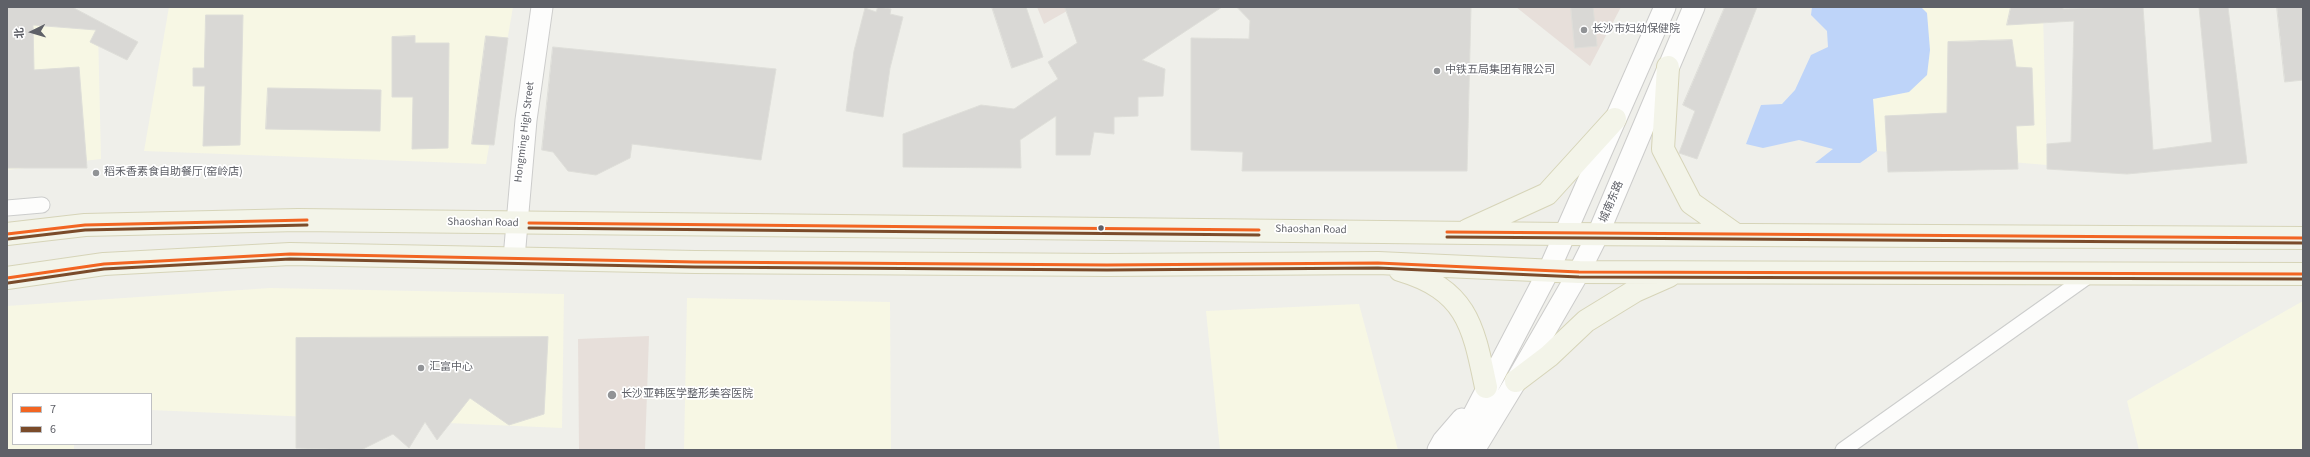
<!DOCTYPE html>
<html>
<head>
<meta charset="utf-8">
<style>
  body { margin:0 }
  #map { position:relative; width:2310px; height:457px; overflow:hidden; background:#efefea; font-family:"Source Sans 3","Noto Sans SC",sans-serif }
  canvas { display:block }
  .frame { position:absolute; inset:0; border:8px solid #5f6168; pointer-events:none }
  .legend { position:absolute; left:12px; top:393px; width:140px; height:52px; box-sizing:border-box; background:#fff; border:1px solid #bfc0c3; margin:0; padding:5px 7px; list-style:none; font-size:12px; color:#5f6168 }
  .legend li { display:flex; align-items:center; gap:8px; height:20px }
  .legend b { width:20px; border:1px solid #bfc0c3 }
  .north { position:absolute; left:12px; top:12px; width:40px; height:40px; -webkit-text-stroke:3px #fff; paint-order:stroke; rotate:265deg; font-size:11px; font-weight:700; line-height:16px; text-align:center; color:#5f6168 }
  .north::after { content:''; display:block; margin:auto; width:14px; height:18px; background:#5f6168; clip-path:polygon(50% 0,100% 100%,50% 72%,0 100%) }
</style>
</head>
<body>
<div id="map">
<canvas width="2310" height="457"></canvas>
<div class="frame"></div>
<ul class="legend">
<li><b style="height:5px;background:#f26522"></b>7</li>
<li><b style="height:5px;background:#7a4b2a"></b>6</li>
</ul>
<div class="north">北</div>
</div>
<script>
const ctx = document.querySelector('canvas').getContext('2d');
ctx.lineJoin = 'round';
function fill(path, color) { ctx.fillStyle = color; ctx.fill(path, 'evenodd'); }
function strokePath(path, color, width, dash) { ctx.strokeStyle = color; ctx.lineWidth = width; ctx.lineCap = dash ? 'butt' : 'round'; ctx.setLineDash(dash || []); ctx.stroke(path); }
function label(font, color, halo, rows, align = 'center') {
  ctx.font = font + ' "Source Sans 3","Noto Sans SC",sans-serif'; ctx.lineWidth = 3.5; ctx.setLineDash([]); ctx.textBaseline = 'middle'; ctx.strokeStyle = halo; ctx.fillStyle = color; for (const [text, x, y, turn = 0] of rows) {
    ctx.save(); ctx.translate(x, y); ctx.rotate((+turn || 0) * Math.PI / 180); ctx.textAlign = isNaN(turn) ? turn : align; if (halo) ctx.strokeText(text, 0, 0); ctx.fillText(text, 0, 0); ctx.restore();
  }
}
fill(new Path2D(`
  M169 7H513L486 164 144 151Z
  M1921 7H2036L2043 13 2047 165 1877 151 1873 99 1909 92 1927 13Z
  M7 23 98 30 101 159 7 170Z
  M270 288 564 294 562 428 151 410V394H13V444H74V450H7V306Z
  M687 298 890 302 891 450H684Z
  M2303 301V450H2139L2127 401Z
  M1359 304 1398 450H1220L1206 311Z`), '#f7f7e4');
fill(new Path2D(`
  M1037 7H1074L1044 24Z
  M1516 7H1621L1590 66Z
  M649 336 645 450H579L578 339Z`), '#e7dfda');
fill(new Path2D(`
  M1812 7H1921L1927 13 1930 50 1927 75 1909 92 1873 99 1877 151 1860 163H1815L1833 149 1799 140 1763 148 1746 144 1761 105 1782 104 1795 90 1811 55 1828 47 1827 31 1811 15Z`), '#bed4f9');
const building = new Path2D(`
  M7 7H72L138 42 127 60 90 42 96 30 33 25 34 70 79 67 87 168H7Z
  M878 7 891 9 890 14 903 17 890 68 883 117 846 111 854 51 865 8 876 12Z
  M992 7H1026L1043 57 1012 68Z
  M1065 7H1222L1142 60 1165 69 1163 96 1138 97V116L1114 117V134L1094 132 1090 155H1056V116L1020 140 1021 168 903 167V134L981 105 1014 109 1058 79 1048 62 1077 43Z
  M1237 7H1471L1467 171H1242L1243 152 1191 150V38L1249 39 1250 21Z
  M1571 7H1593L1597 46 1575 48Z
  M1725 7H1757L1697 159 1679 153 1695 111 1683 105Z
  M2011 7H2063V9L2143 7 2153 150 2212 142 2199 7H2228L2247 163 2127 174 2047 169V144L2071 142 2074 21 2007 25Z
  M2277 7H2303V80L2285 82Z
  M206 15H243L240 145 203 146 205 86H193V68H204Z
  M415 36V43H449L448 148 412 149 413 97H392V37Z
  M486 36 508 38 494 145 472 144Z
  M2012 40 2016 67 2032 68 2034 125 2016 126 2018 169 1888 172 1885 116 1947 113 1948 42Z
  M553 47 776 69 761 160 632 144 630 158 596 175 568 171 553 152 542 150Z
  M268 88 381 90 380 131 266 129Z
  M548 337 544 414 509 425 470 398 437 440 425 422 409 448 393 434 361 450 296 448V338Z`);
fill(building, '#d9d8d5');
strokePath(building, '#deded9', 1);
const street = new Path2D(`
  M7 208 42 205
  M1843 450 2091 274`);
const secondary = new Path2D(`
  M514 258 526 120 542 7
  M1438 450 1443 441 1462 419
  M1455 450 1549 270 1665 7
  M1474 450 1516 381 1579 272 1598 234 1694 7`);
const primary = new Path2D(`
  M1668 67 1663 149 1691 203 1735 234
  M1468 230 1547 194 1615 119
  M7 234 85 225 298 220 1564 234 2303 238
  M1400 270C1467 290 1473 325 1486 387
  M7 278 104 264 290 254 695 262 1107 265 1378 263 1579 272 2303 274
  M1516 381 1549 356 1586 321 1635 291 1669 276`);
strokePath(street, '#cccdcc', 17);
strokePath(secondary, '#cccccb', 23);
strokePath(primary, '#d6d4b8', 24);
strokePath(street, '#fdfdfc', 15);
strokePath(secondary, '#fdfdfc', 21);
strokePath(primary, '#f3f4e9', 22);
strokePath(new Path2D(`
  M529 223 1259 230
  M1447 232 2303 238
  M7 234 85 225 307 220
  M7 278 104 264 290 254 695 262 1107 265 1378 263 1579 272 2303 274`), '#f26522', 3);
strokePath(new Path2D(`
  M529 228 1259 235
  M1447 237 2303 243
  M8 239 85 230 307 225
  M8 283 104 269 290 259 695 267 1107 270 1378 268 1579 277 2303 279`), '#7a4b2a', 3);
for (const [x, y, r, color] of [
  [1584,30,4,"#919396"],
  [1437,71,4,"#919396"],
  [96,173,4,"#919396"],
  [1101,228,3.5,"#5f6168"],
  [421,368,4,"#919396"],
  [612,395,5,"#919396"]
]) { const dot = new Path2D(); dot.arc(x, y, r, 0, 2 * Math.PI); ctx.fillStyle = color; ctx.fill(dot); strokePath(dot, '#fff', 1.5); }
label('11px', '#5f6168', '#fff', [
  ["长沙市妇幼保健院",1592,30],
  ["中铁五局集团有限公司",1445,71],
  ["稻禾香素食自助餐厅(窑岭店)",104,173],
  ["汇富中心",429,368],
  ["长沙亚韩医学整形美容医院",621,395]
], 'left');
label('11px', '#5f6168', '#fff', [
  ["Hongming High Street",525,132,-83],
  ["城南东路",1612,202,-67],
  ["Shaoshan Road",483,223,1],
  ["Shaoshan Road",1311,230,1]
]);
</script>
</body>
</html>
